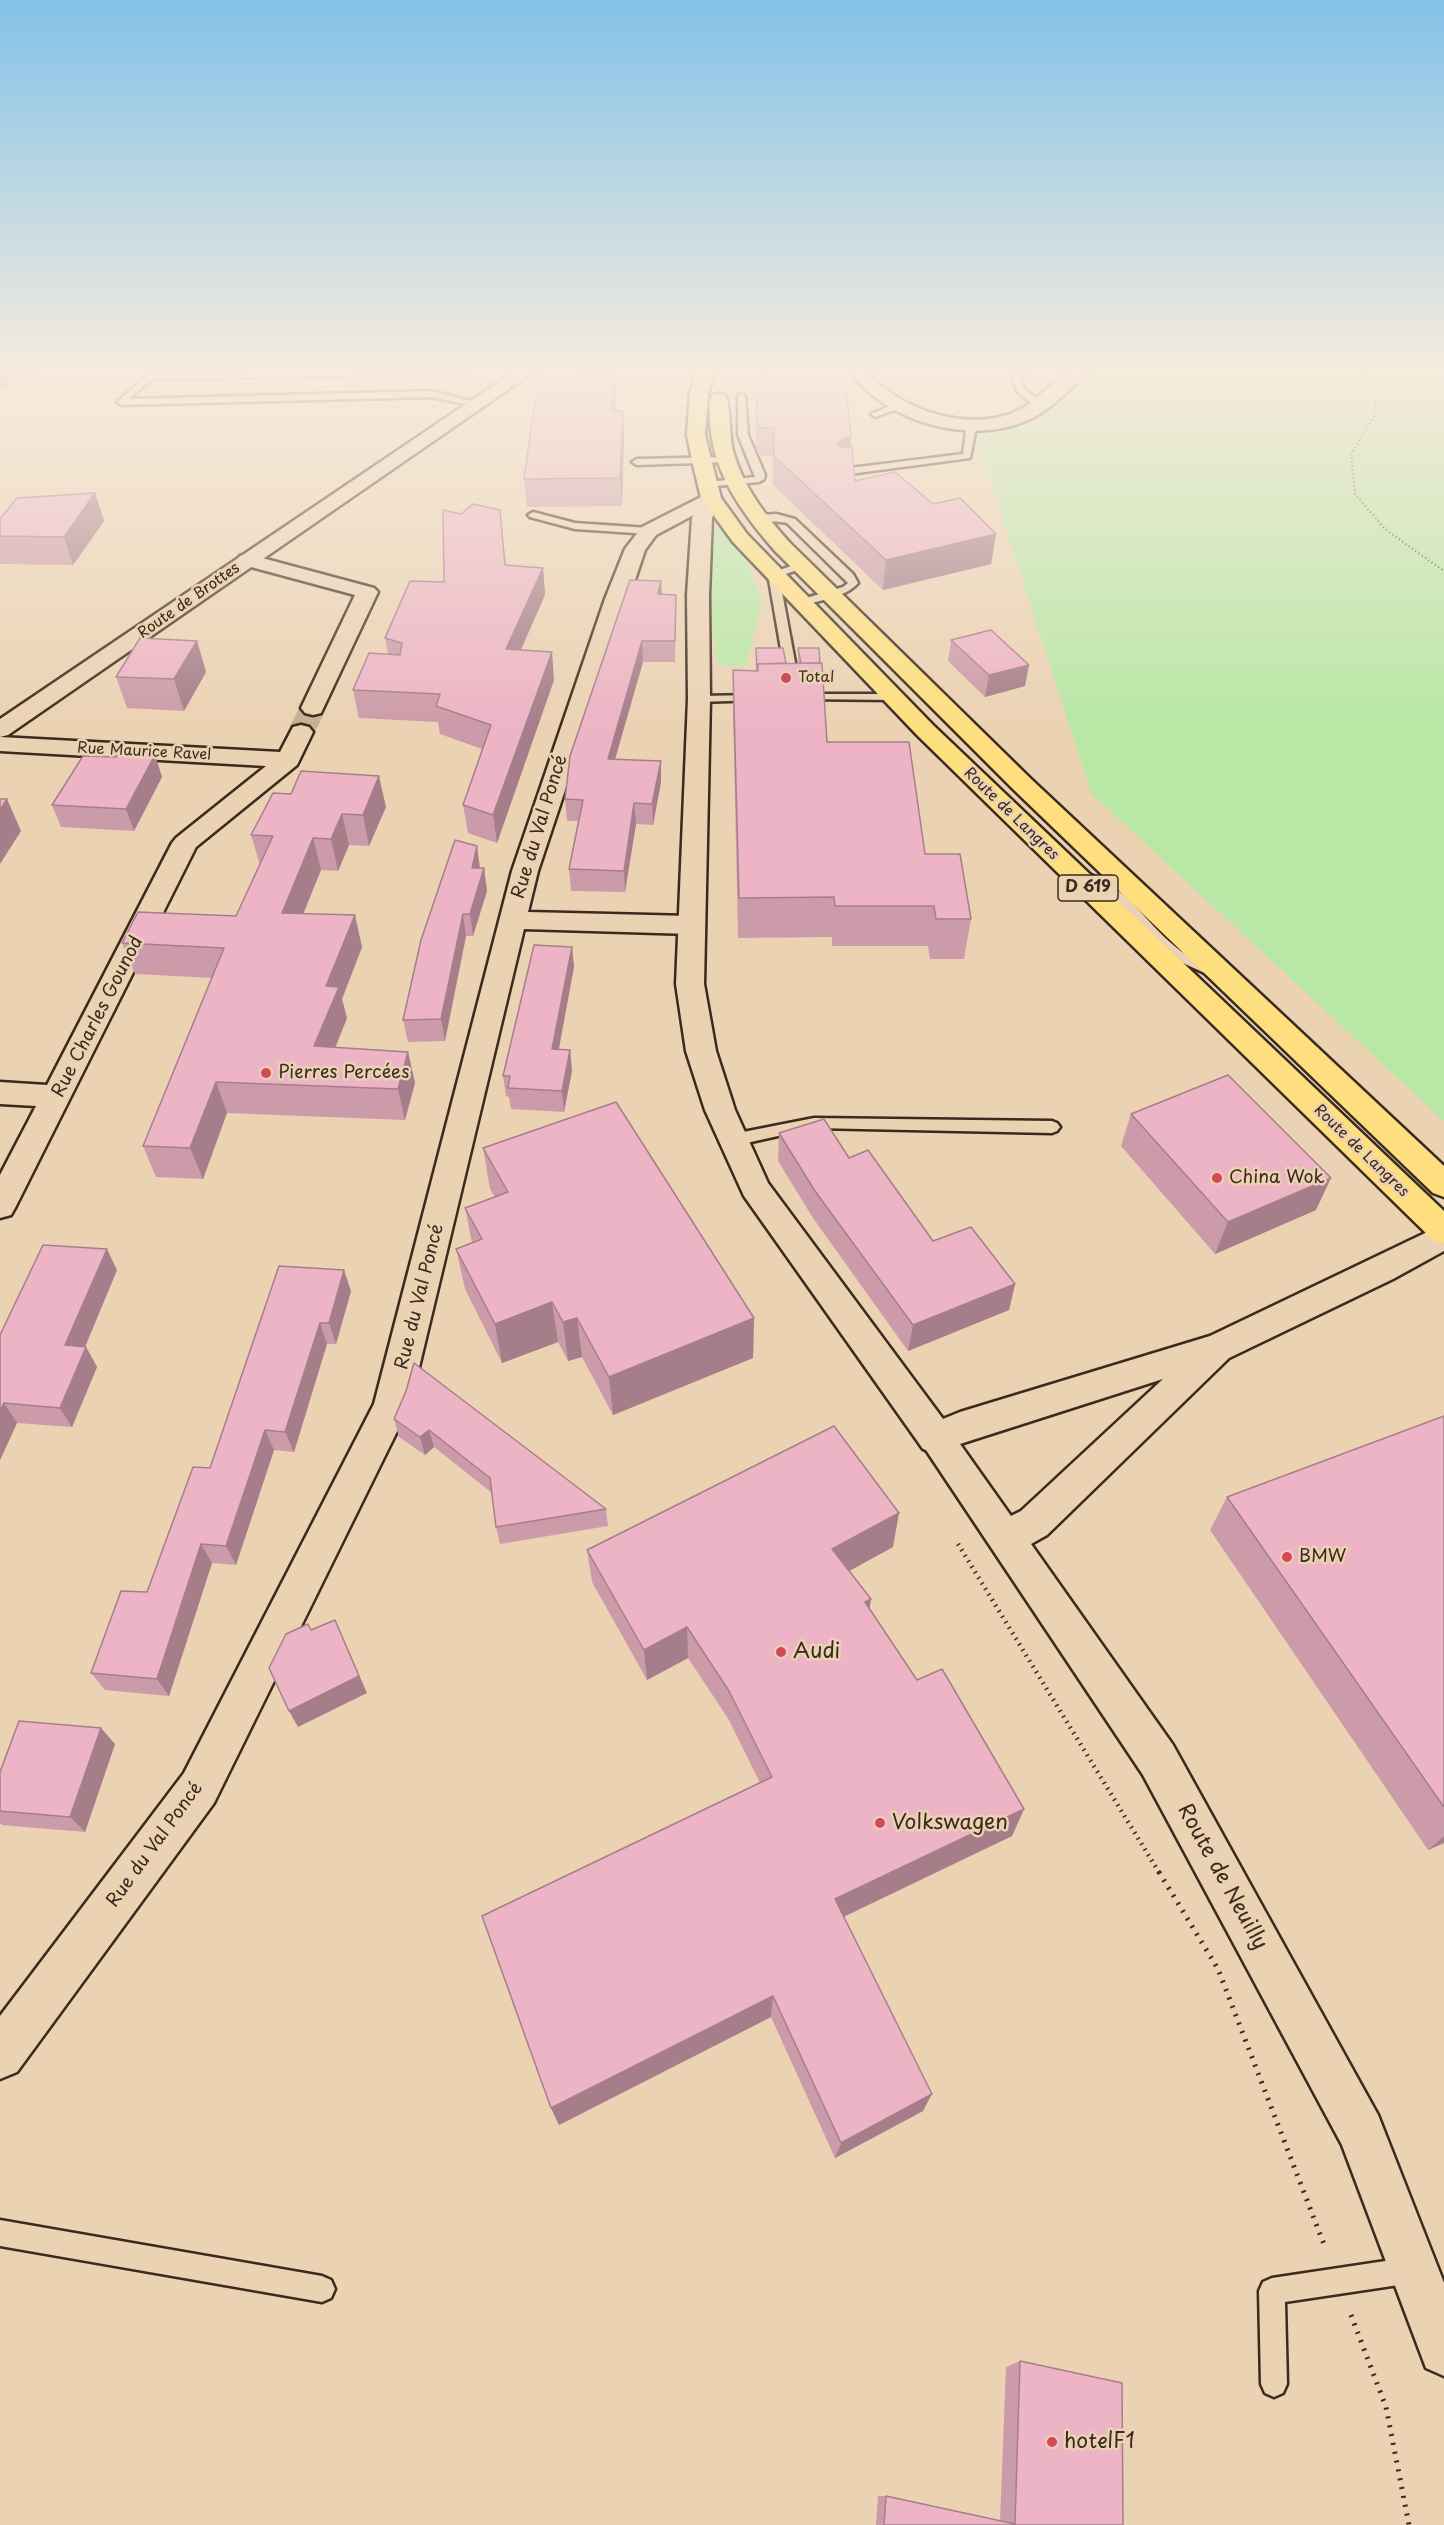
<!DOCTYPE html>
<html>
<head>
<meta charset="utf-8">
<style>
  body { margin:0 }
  canvas { display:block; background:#ebd2b3 }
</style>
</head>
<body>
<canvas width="1444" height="2525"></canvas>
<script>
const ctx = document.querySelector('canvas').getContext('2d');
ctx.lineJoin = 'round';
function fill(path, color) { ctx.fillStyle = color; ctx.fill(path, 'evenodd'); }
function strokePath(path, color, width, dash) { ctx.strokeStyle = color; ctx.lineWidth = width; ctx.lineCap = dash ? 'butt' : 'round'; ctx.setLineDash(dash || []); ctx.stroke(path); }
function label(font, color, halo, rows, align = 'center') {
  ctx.font = font + ' "Playpen Sans",sans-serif'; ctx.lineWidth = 5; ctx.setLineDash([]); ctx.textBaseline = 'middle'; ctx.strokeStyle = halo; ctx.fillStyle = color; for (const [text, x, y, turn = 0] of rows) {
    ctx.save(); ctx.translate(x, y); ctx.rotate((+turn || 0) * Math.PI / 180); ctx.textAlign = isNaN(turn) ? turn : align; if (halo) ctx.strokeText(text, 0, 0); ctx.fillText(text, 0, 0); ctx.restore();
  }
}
fill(new Path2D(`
  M1103 371H1444V1121L1091 793 974 430 1033 424Z
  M722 526 746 559 762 601 746 665H717L706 577 710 527Z`), '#b8e7a6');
strokePath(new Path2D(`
  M301 732 313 708`), '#c8b095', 25, [25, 12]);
const service = new Path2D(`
  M289 371H463L459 374 152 379 129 399 432 391 482 404 478 407 432 397 121 405 117 402 150 373Z
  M1015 371H1023L1020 377 1024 388 1041 403V407H1035L1017 391 1012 377Z
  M738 394 745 396 748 435 765 475 764 479 759 482 705 487 703 485 708 482 755 477 738 435Z
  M897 403 901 406 900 408 875 417 871 414Z
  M972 420 977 423 970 458 842 475 837 472 842 469 963 454 967 423Z
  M725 457 728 458V462L637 465 632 462 637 459Z
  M533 512 575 523 649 528 654 531 649 534 575 529 530 517 528 515Z
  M776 514 795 519 853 574 858 583C846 597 821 600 804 605H796V601L843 587 848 583 787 523C777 520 761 524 753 518L758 515Z
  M800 563 804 564V568L779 576 799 684 793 687 787 684 768 574Z
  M802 694H892L898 697 892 700 798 699V695Z
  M755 695 761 698 759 700 699 702 693 699 699 696Z
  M1073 869C1132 884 1141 923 1185 954 1195 961 1208 964 1219 969L1221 972 1219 975H1209L1174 959 1113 898 1085 881 1068 876 1066 873 1068 870Z
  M814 1118 1052 1121 1057 1123 1060 1127 1057 1131 1052 1133 814 1128 733 1146 728 1144 725 1140 728 1136 733 1134Z
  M0 2220 322 2276 331 2280 335 2289 331 2298 322 2302 0 2246Z
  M1412 2257 1421 2261 1425 2270 1421 2279 1412 2283 1285 2302 1287 2384 1283 2393 1274 2397 1265 2393 1261 2384 1259 2291 1263 2282 1272 2278Z`);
const minor = new Path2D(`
  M711 492 718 494 721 498 718 502 656 535 645 550 538 871 528 912 691 916 701 919 705 925 701 931 691 934 524 929 410 1405 214 1803 17 2072 0 2079V2016L184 1773 374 1404 512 871 605 599 625 549 642 527Z
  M247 554 374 588 378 592 321 713 313 715 305 713 301 708 355 595 240 564 237 560 240 556Z
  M301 725 309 727 313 732 297 765 196 847 16 1206 11 1215 0 1218V1175L36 1106 0 1104V1082L47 1085 172 843 176 838 266 766 0 751V737L280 752 293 727Z`);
const tertiary = new Path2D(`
  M515 371H535L8 735 0 737V719Z
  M850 371H867C898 411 973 434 1019 410 1034 403 1061 374 1071 371 1076 370 1084 371 1089 371 1084 378 1076 384 1069 390 1057 401 1044 413 1028 420 971 446 885 422 850 371Z
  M711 492 718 494 721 498 712 518 709 595 710 699 704 984 716 1051 735 1110 768 1183 949 1427 954 1438 949 1449 936 1453 923 1449 744 1196 705 1110 686 1051 676 984 688 699 687 595 692 518 704 494Z`);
const secondary = new Path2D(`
  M1444 1224V1251L1393 1279 1229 1358 1047 1535 1031 1544 1173 1745 1378 2115 1444 2283V2376L1426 2368 1342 2145 1143 1775 918 1438 923 1427 960 1412 1210 1336ZM1163 1379 1021 1511 1011 1516 960 1444Z`);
const primary = new Path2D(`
  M697 371H715L708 393 705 435 721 498 747 534 933 725 1444 1211V1243L1433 1240 917 735 733 542 701 498 692 460 687 435 690 393Z
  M719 394 725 395C731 404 729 437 733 451 743 487 765 515 790 543L1031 779 1444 1166V1197L1433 1193 1013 789 775 551C742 513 711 471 710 418 710 410 708 402 713 395Z`);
strokePath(service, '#3b2a1e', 5);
strokePath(minor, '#3b2a1e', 5);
strokePath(tertiary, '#3b2a1e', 5);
strokePath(secondary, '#3b2a1e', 5);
strokePath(primary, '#3b2a1e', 5);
strokePath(new Path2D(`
  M1364 371 1376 396 1374 417 1351 454 1355 494 1386 530 1444 571`), '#3b2a1e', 2, [1, 3]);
strokePath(new Path2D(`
  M958 1544 1160 1874`), '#3b2a1e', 4.5, [1.5, 5]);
strokePath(new Path2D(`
  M1159 1872 1218 1969 1325 2247
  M1351 2315 1386 2407 1409 2525`), '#3b2a1e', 5, [2, 7]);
fill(service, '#ebd2b3');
fill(minor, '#ebd2b3');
fill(tertiary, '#ebd2b3');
fill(secondary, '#ebd2b3');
fill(primary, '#fddf80');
fill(new Path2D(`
  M0 371H37L34 377H22Z
  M616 396 615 411 624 438 622 506 527 507 524 479Z
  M756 419 850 448 855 481 991 564 883 590 773 485V456H759L756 448Z
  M95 493 104 521 73 565 0 564V519Z
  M506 565 543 568 545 595 521 650 554 680 497 843 468 833 463 805 482 749 440 734 438 722 359 718 353 690 388 654 385 638Z
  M661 581 662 594 676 615 675 662H643L615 759 661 782 653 825 636 824 625 892 571 891 569 869 578 821H567L565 799Z
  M951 640 1025 686 985 697 948 661Z
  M197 641 206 672 184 711 127 708 116 677Z
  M756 648 786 663H798V648L827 742 925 854 971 919 964 959H930L928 946H832V937L738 938 733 709V670L756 671Z
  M155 755 162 777 134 831 61 827 52 805 116 757Z
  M273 793 386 807 369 846 349 845 338 871 321 870 303 913 362 947 342 999 347 1018 335 1048 408 1052 415 1083 405 1120 227 1113 203 1179 156 1177 143 1146 212 978 135 974 122 943 236 916 260 865 251 835Z
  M480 868H484L487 891 473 936H466L445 1041 408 1042 403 1020Z
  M572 947 574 967 558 1050H570L572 1071 564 1112 511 1109 509 1097 506 1096 503 1076Z
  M1131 1114 1316 1210 1215 1254 1121 1146Z
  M779 1133 849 1158 933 1241 1015 1284 1009 1310 908 1351 813 1218 778 1161Z
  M483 1148 754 1318 753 1358 613 1415 582 1357 568 1361 558 1342 502 1363 465 1289 456 1249 472 1243 465 1208 495 1197 490 1189Z
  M279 1266 351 1291 336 1344H327L294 1452 274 1450 236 1565 212 1563 169 1696 105 1690 91 1673 147 1592 210 1468Z
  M117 1270 85 1347H86L97 1367 72 1427 17 1423 0 1460V1335Z
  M406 1391 606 1509 608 1526 500 1544 496 1527 492 1493 434 1447 425 1455 399 1437 394 1419Z
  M1444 1416V1843L1428 1850 1210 1530 1227 1497Z
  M893 1547 849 1571 871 1599 869 1609 917 1680 1024 1809 1012 1836 844 1917 923 2111 835 2158 771 2017 559 2125 551 2108 760 1783 729 1720 688 1658 647 1680 592 1582 587 1550Z
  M115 1744 85 1832 2 1825 0 1823V1772Z
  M1020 2361 1123 2525H876L878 2496H886L1000 2521 1006 2367Z`), '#cc9ba9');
fill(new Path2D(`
  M0 371H20L22 377 0 391Z
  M33 371H37L34 377Z
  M614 371 616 396 613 438 612 411Z
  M623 411 624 438 622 506 620 478Z
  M851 437 849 466 837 444 843 438Z
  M95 493 104 521 73 565 64 537Z
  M996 534 991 564 883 590 886 560Z
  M543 568 545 595 509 676 506 649Z
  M661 581 662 602 658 594Z
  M197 641 206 672 184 711 174 679Z
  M642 641 643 662 609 780 608 759Z
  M552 652 554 680 497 843 493 815Z
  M1029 665 1025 686 985 697 989 675Z
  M155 755 162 777 134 831 126 809Z
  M661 761V782L653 825 652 804Z
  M379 776 386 807 369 846 363 815Z
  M7 799 21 831 0 864V810Z
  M634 803 636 824 625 892 624 871Z
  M342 814 349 845 338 871 331 839Z
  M313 838 321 870 291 944 282 913Z
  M477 846 480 868H472Z
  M484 868 487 891 473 936 470 914Z
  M463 914 466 936 445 1041 441 1019Z
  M355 915 362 947 342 999 347 1018 323 1078 314 1046 326 986Z
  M572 947 574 967 555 1070 552 1049Z
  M570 1050 572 1071 564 1112 562 1091Z
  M408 1052 415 1083 405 1120 398 1089Z
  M216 1082 227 1113 203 1179 190 1148Z
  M1331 1178 1316 1210 1215 1254 1228 1222Z
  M107 1249 117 1270 77 1366 65 1345Z
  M344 1270 351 1291 336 1344 329 1323Z
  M1015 1284 1009 1310 908 1351 913 1325Z
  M552 1302 558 1342 502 1363 495 1324Z
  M577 1318 582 1357 568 1361 563 1322Z
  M754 1318 753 1358 613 1415 609 1377Z
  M320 1323 327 1344 294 1452 285 1432Z
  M86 1347 97 1367 72 1427 60 1408Z
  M4 1403 17 1423 0 1460V1411Z
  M265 1430 274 1450 236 1565 226 1546Z
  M429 1430 434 1447 425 1455 420 1437Z
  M899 1513 893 1547 829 1582 832 1549Z
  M201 1544 212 1563 169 1696 157 1679Z
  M871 1599 866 1631 865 1602Z
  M335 1620 367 1693 298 1727 289 1711Z
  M687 1627 688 1658 647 1680 644 1650Z
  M101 1728 115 1744 85 1832 70 1817Z
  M1024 1809 1012 1836 830 1923 835 1899Z
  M1444 1836V1843L1428 1850Z
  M773 1996 771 2017 559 2125 551 2108Z
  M932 2094 923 2111 835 2158 841 2143Z`), '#a67e8a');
const building = new Path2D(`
  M580 371H614L612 411H623L620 478 524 479 538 380H579Z
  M758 376 845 377 851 437 843 438 837 444 843 448 852 447 855 481 895 472 933 504 960 498 996 534 886 560 774 456V428H760L756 419Z
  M95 493 64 537 0 536V519L17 498Z
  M473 504 500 510 505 565 543 568 506 649 552 652 493 815 463 805 491 725 436 706 440 694 353 690 369 653 400 655 402 643 385 638 410 581 444 582 443 510 461 514Z
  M630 580 661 581 658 594 676 595 675 641H642L608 759 661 761 652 804 634 803 624 871 569 869 583 800 565 799 570 756Z
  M991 630 1029 665 989 675 951 640Z
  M140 638 197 641 174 679 116 677Z
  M756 648H783L786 663 758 664 757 671Z
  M798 648H819L820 663H801Z
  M822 663 827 742H909L925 854H960L971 919H936L934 906H835L834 897 739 898 733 670 758 671V664Z
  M118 752 155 755 126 809 52 805 83 756 116 757Z
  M301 771 379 776 363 815 342 814 331 839 313 838 282 913 355 915 326 986 339 987 314 1046 408 1052 398 1089 216 1082 190 1148 143 1146 224 948 122 943 138 912 236 916 273 836 251 835 273 793 291 794Z
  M0 799H7L0 810Z
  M455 840 477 846 472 868H484L470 914H463L441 1019 403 1020 421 940Z
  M534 945 572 947 552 1049 570 1050 562 1091 508 1088 510 1076H503Z
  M1228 1075 1331 1178 1228 1222 1131 1114Z
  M616 1102 754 1318 609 1377 577 1318 563 1322 552 1302 495 1324 456 1249 482 1239 465 1208 508 1192 483 1148Z
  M824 1119 849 1158 868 1150 933 1241 971 1227 1015 1284 913 1325 815 1191 779 1133Z
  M43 1245 107 1249 65 1345 86 1347 60 1408 4 1403 0 1411V1335Z
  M279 1266 344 1270 329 1323H320L285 1432 265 1430 226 1546 201 1544 157 1679 91 1673 121 1591 147 1592 193 1467 210 1468Z
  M414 1363 606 1509 496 1527 490 1478 429 1430 420 1437 394 1419 406 1391Z
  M1444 1416V1807L1227 1497Z
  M834 1426 899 1513 832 1549 871 1599 865 1602 917 1680 942 1669 1024 1809 835 1899 932 2094 841 2143 773 1996 551 2108 482 1916 772 1777 729 1691 687 1627 644 1650 587 1550Z
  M335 1620 359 1676 289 1711 269 1668 286 1634 308 1624 311 1630Z
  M19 1721 101 1728 70 1817 0 1811V1772Z
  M1020 2361 1122 2383 1123 2525H884L886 2496 1015 2524Z`);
fill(building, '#edb4c5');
strokePath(building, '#a67e8a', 1.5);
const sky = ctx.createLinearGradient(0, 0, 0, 725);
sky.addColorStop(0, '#81c2e8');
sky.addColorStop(0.51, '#f6ebdd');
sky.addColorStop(1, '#f6ebdd00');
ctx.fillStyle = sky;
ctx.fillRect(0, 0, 1444, 725);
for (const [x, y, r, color] of [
  [786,678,6,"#d1495b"],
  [266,1073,6,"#d1495b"],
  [1217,1178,6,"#d1495b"],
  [1287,1557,6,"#d1495b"],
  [781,1652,6,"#d1495b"],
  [880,1823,6,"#d1495b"],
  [1052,2442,6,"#d1495b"]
]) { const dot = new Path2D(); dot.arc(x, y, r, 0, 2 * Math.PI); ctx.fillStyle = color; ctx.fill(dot); strokePath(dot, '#ebd2b3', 2); }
label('15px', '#3b2a1e', '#ebd2b3', [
  ["Route de Brottes",189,601,-35],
  ["Rue Maurice Ravel",144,752,3],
  ["Route de Langres",1011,814,44],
  ["Route de Langres",1361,1151,44]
]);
label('15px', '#3b2a1e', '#ebd2b3', [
  ["Total",798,678]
], 'left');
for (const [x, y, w] of [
  [1088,888,60]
]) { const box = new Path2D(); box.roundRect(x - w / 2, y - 13, w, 26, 4.5); ctx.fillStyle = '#ebd2b3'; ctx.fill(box); strokePath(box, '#3b2a1e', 1.5); }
label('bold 16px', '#3b2a1e', null, [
  ["D 619",1088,888]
]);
label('18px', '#3b2a1e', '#ebd2b3', [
  ["Rue du Val Poncé",540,827,-73],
  ["Rue Charles Gounod",98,1017,-63],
  ["Rue du Val Poncé",420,1297,-76],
  ["Rue du Val Poncé",155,1845,-54]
]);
label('18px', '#3b2a1e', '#ebd2b3', [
  ["Pierres Percées",278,1073],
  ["China Wok",1229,1178],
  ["BMW",1299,1557]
], 'left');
label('21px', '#3b2a1e', '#ebd2b3', [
  ["Audi",793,1652],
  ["Volkswagen",892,1823],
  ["hotelF1",1064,2442]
], 'left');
label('21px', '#3b2a1e', '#ebd2b3', [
  ["Route de Neuilly",1222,1877,61]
]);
</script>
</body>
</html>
